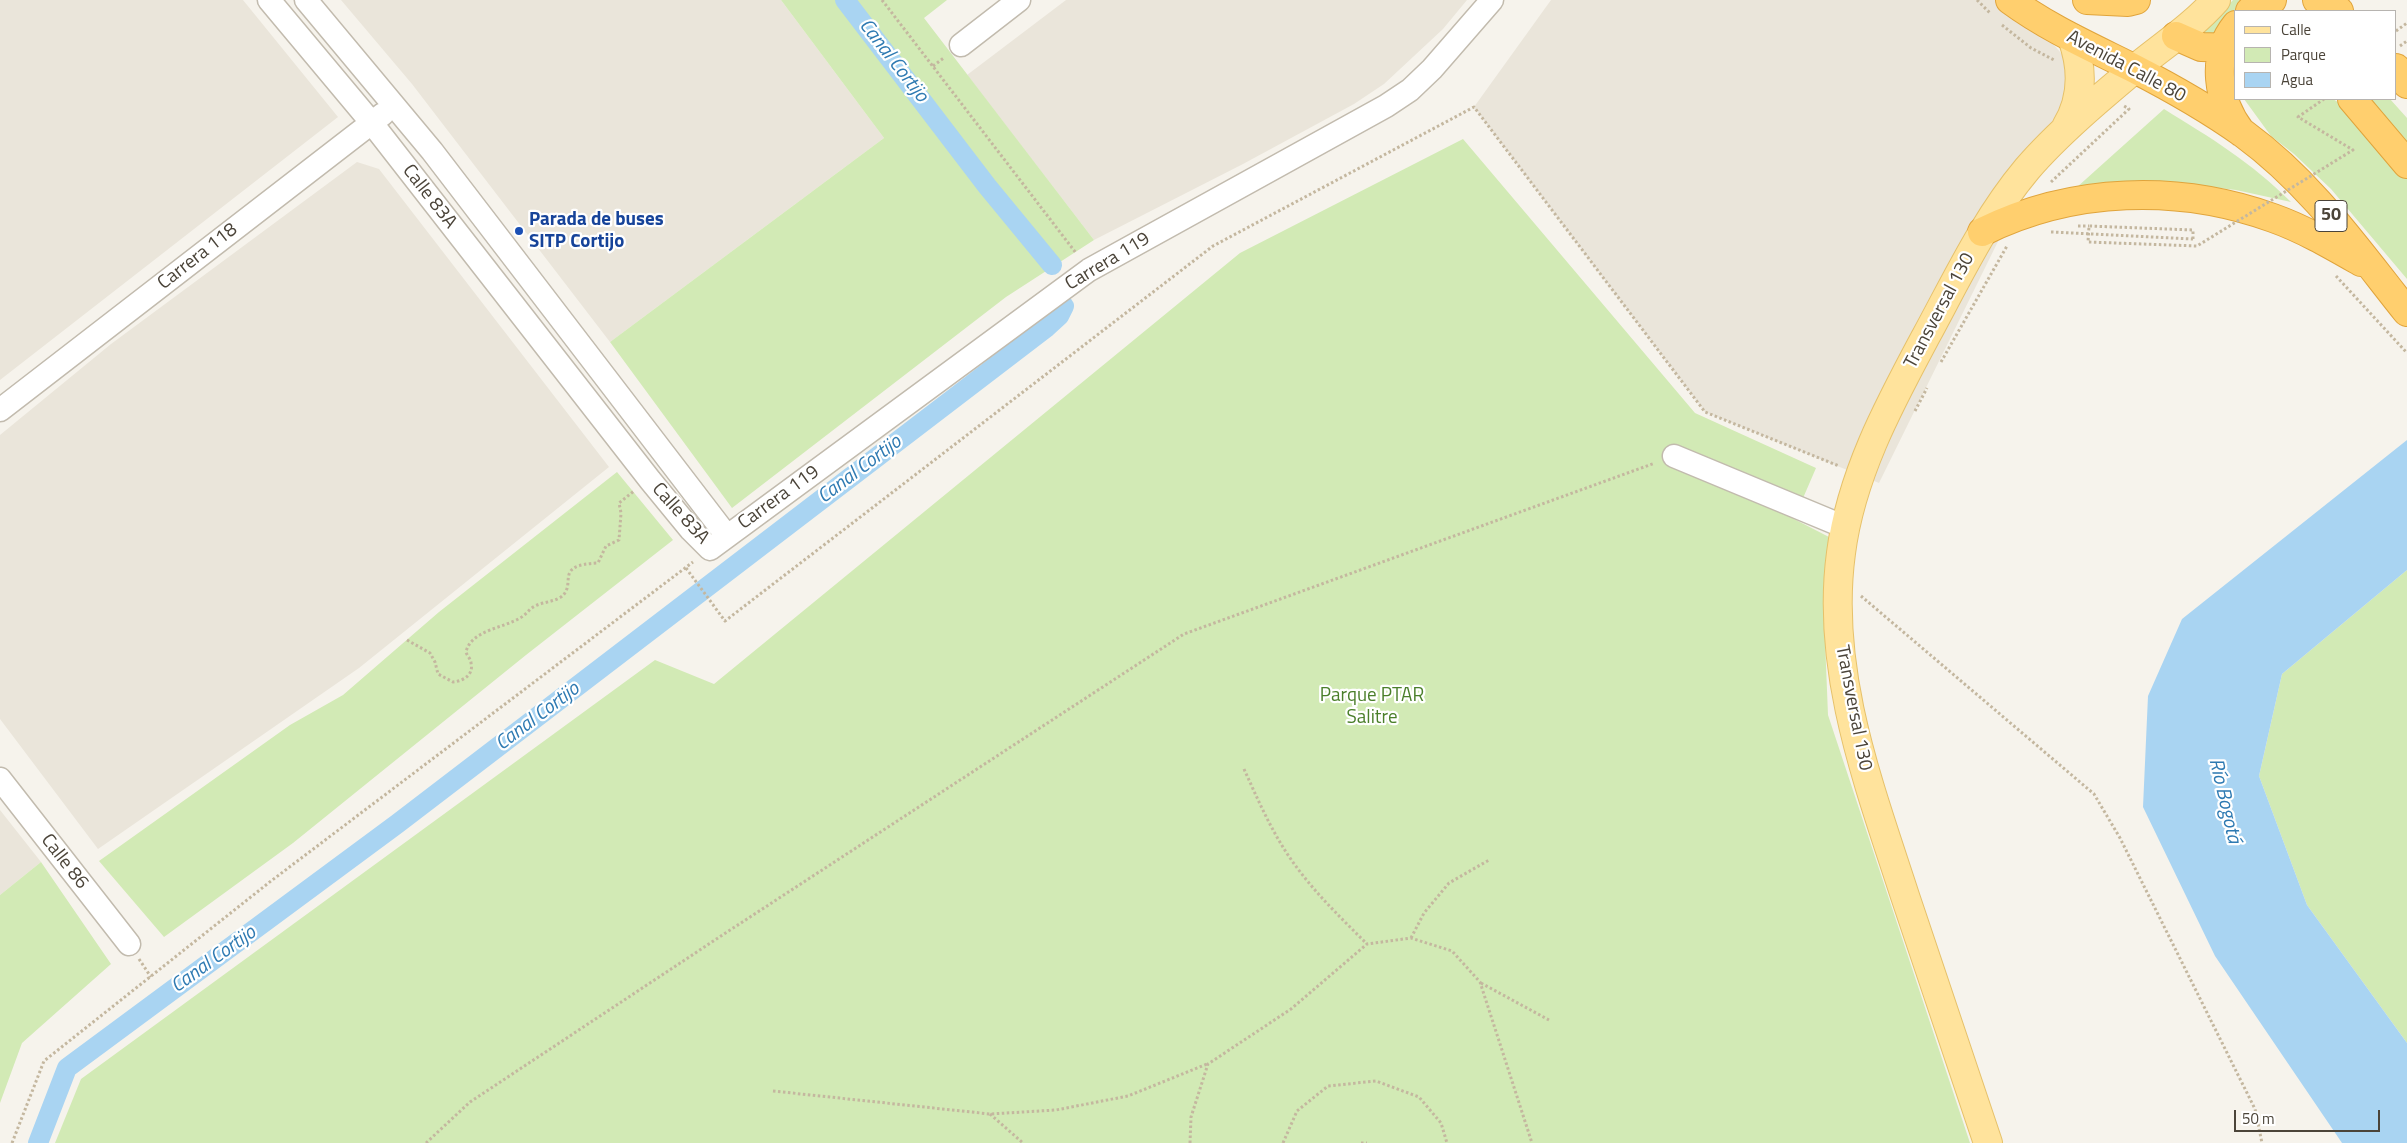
<!DOCTYPE html>
<html>
<head>
<meta charset="utf-8">
<style>
  body { margin:0 }
  #map { position:relative; width:2407px; height:1143px; overflow:hidden; background:#f6f3ec; font-family:"Titillium Web",sans-serif }
  canvas { display:block }
  .legend { position:absolute; left:2234px; top:10px; width:162px; height:90px; box-sizing:border-box; background:#fff; border:1px solid #b7b4b0; margin:0; padding:6px 9px; list-style:none; font-size:15px; color:#4b4439 }
  .legend li { display:flex; align-items:center; gap:10px; height:25px }
  .legend b { width:25px; border:1px solid #b7b4b0 }
  .scale { position:absolute; left:2234px; top:1110px; width:146px; height:22px; box-sizing:border-box; border:2px solid #4b4439; border-top:0; padding-left:6px; font-size:15px; line-height:18px; white-space:nowrap; color:#4b4439; -webkit-text-stroke:4px #fff; paint-order:stroke }
</style>
</head>
<body>
<div id="map">
<canvas width="2407" height="1143"></canvas>
<ul class="legend">
<li><b style="height:6px;background:#ffe39c"></b>Calle</li>
<li><b style="height:14px;background:#d2eab5"></b>Parque</li>
<li><b style="height:14px;background:#a9d4f2"></b>Agua</li>
</ul>
<div class="scale">50 m</div>
</div>
<script>
const ctx = document.querySelector('canvas').getContext('2d');
ctx.lineJoin = 'round';
function fill(path, color) { ctx.fillStyle = color; ctx.fill(path, 'evenodd'); }
function strokePath(path, color, width, dash) { ctx.strokeStyle = color; ctx.lineWidth = width; ctx.lineCap = dash ? 'butt' : 'round'; ctx.setLineDash(dash || []); ctx.stroke(path); }
function label(font, color, halo, rows, align = 'center') {
  ctx.font = font + ' "Titillium Web",sans-serif'; ctx.lineWidth = 4.5; ctx.setLineDash([]); ctx.textBaseline = 'middle'; ctx.strokeStyle = halo; ctx.fillStyle = color; for (const [text, x, y, turn = 0] of rows) {
    ctx.save(); ctx.translate(x, y); ctx.rotate((+turn || 0) * Math.PI / 180); ctx.textAlign = isNaN(turn) ? turn : align; if (halo) ctx.strokeText(text, 0, 0); ctx.fillText(text, 0, 0); ctx.restore();
  }
}
fill(new Path2D(`
  M0 0H243L338 117 0 380Z
  M341 0H781L884 138 610 342 412 84Z
  M1066 0H1467L1443 29 1384 84 1354 104 1243 164 1094 240 967 75Z
  M1551 0H2015L2080 75 1879 483 1705 412 1474 107Z
  M357 162 379 169 609 467 359 668 98 849 0 719V435L111 344Z
  M0 810 41 862 0 895Z`), '#eae5da');
fill(new Path2D(`
  M781 0H947L924 18 1094 240 1006 297 732 508 610 342 884 138Z
  M2233 0H2245L2218 30 2213 41 2196 39Z
  M2244 99H2333L2353 112 2407 178V279L2331 189 2294 154 2271 136Z
  M2368 99H2390L2407 118V145Z
  M2164 109C2211 138 2251 162 2291 202L2236 190 2185 184 2076 188Z
  M1463 139 1695 413 1816 468 1794 519 1829 537 1824 615 1828 715 1970 1143H55L81 1079 655 660 714 684 1240 253Z
  M617 472 673 540 526 655 293 843 164 937 99 861 290 725 343 695 439 612Z
  M2407 570V1043L2307 905 2259 776 2282 674Z
  M41 862 111 964 22 1043 0 1103V895Z`), '#d2eab5');
fill(new Path2D(`
  M2407 440V570L2282 674 2259 776 2307 905 2407 1043V1143H2342L2215 956 2143 807 2148 696 2182 619Z`), '#a9d4f2');
strokePath(new Path2D(`
  M845 0 987 186 1052 265
  M38 1143 67 1068 397 824 1047 327 1059 316 1064 306`), '#a9d4f2', 20);
const minor = new Path2D(`
  M269 0 371 122 650 480 691 530 710 549 1089 270 1386 106 1410 90 1432 69 1492 0
  M306 0 432 151 727 536
  M961 45 1019 0
  M0 410 383 114
  M1674 456 1845 527
  M0 779 129 944`);
const major = new Path2D(`
  M2066 127C2083 99 2083 68 2072 38
  M1988 1143C1960 1061 1933 978 1905 896 1869 785 1825 671 1841 553 1851 475 1889 405 1926 336 1957 279 1985 219 2027 169 2057 134 2101 97 2137 67 2164 45 2193 26 2216 0`);
const highway = new Path2D(`
  M2010 0C2048 28 2091 47 2133 68 2170 87 2209 109 2244 134 2311 183 2356 248 2407 312
  M2087 0 2128 2 2136 0
  M2317 0 2339 11
  M2250 11 2272 0
  M2236 25C2210 57 2218 102 2241 132
  M2176 36 2201 47 2236 48
  M2396 68 2407 84
  M2352 99 2407 164
  M1982 232C2072 187 2179 184 2273 218 2304 229 2333 246 2361 262`);
strokePath(minor, '#c2bbae', 25);
strokePath(major, '#e6c16a', 30);
strokePath(highway, '#e0a43c', 30);
strokePath(new Path2D(`
  M882 0 1076 253
  M1977 0 1990 13
  M2002 25 2031 48 2054 60
  M2396 31 2407 23
  M2400 46 2407 41
  M933 66 945 57
  M2051 182 2129 109 2124 106
  M2078 226H2089
  M2051 232 2193 239
  M2336 276 2407 353
  M1941 362 2007 246
  M1915 411 1927 388
  M686 568 725 621 1213 246 1474 107 1705 412 1839 466
  M1861 596 2094 794 2120 838 2255 1109 2262 1143
  M407 640 430 653 435 662 438 674 453 682C463 681 474 675 471 663 471 659 467 656 466 652 471 630 504 628 520 618 526 615 529 609 535 606 543 602 553 602 561 597 578 584 552 565 598 563L606 546 619 540 621 513 619 503 634 491
  M1244 769C1259 802 1273 835 1295 865 1316 894 1342 919 1367 944
  M1411 938 1424 913 1449 883 1489 860
  M139 959 151 977
  M1481 983 1549 1020
  M773 1091 990 1114 1056 1110 1128 1096 1207 1064
  M990 1114 1023 1143
  M12 1143 44 1061 271 881 693 562
  M426 1143 470 1102 724 934 1184 634 1655 463
  M1190 1143 1191 1117 1208 1064 1291 1009 1367 944 1411 938 1452 951 1480 982 1532 1143
  M1283 1143 1297 1111 1328 1086 1376 1081 1419 1097 1441 1123 1447 1143
  M1361 1143H1367`), '#c4b79f', 3, [2.5, 2.5]);
strokePath(minor, '#fff', 22);
strokePath(major, '#ffe39c', 28);
strokePath(highway, '#ffcf6e', 28);
strokePath(new Path2D(`
  M2193 239V230L2089 226 2088 242 2197 246 2353 150 2298 117 2324 99`), '#c4b79f', 3, [2.5, 2.5]);
for (const [x, y, r, color] of [
  [519,231,5,"#1a4fb4"]
]) { const dot = new Path2D(); dot.arc(x, y, r, 0, 2 * Math.PI); ctx.fillStyle = color; ctx.fill(dot); strokePath(dot, '#fff', 2); }
for (const [x, y, w] of [
  [2331,216,32]
]) { const box = new Path2D(); box.roundRect(x - w / 2, y - 15.5, w, 31, 4); ctx.fillStyle = '#fff'; ctx.fill(box); strokePath(box, '#4b4439', 1); }
label('bold 18px', '#4b4439', null, [
  ["50",2331,216]
]);
label('19px', '#4b4439', '#fff', [
  ["Avenida Calle 80",2126,67,28],
  ["Calle 83A",429,197,52],
  ["Carrera 118",198,257,-38],
  ["Carrera 119",1108,262,-31],
  ["Transversal 130",1940,311,-62],
  ["Carrera 119",779,498,-36],
  ["Calle 83A",680,514,48],
  ["Transversal 130",1853,708,79],
  ["Calle 86",64,862,52]
]);
label('bold 19px', '#164399', '#fff', [
  ["Parada de buses",529,220],
  ["SITP Cortijo",529,242]
], 'left');
label('19px', '#4a7f2a', '#fff', [
  ["Parque PTAR",1372,696],
  ["Salitre",1372,718]
]);
label('italic 20px', '#2e7ab2', '#fff', [
  ["Canal Cortijo",893,61,52],
  ["Canal Cortijo",860,470,-37],
  ["Canal Cortijo",538,717,-37],
  ["Río Bogotá",2224,801,77],
  ["Canal Cortijo",214,960,-36]
]);
</script>
</body>
</html>
